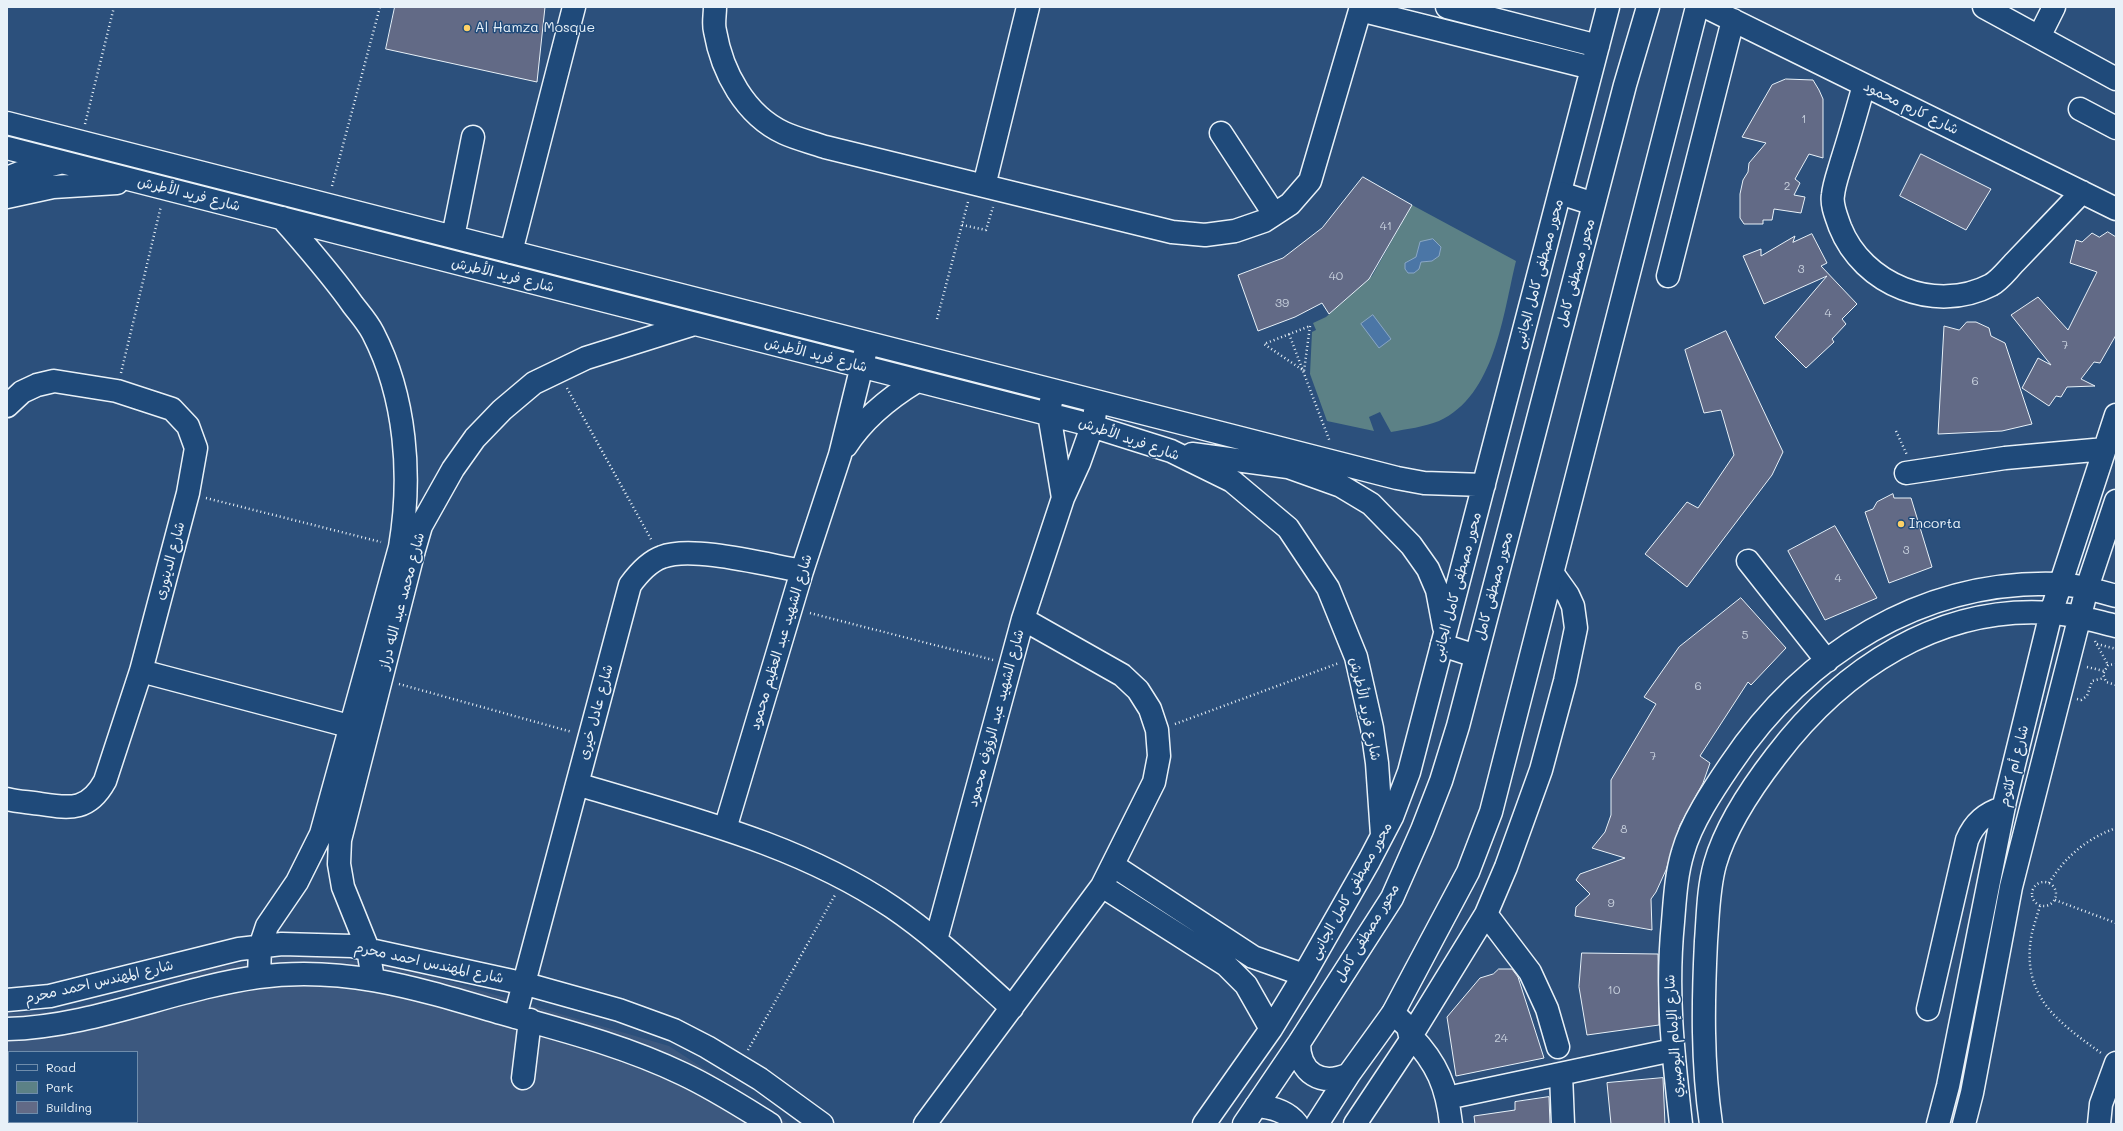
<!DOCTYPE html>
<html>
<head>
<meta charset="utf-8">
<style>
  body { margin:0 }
  #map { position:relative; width:2123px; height:1131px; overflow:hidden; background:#2c507c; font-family:Mali,sans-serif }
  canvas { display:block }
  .frame { position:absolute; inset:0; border:8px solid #e8f1f8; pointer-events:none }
  .legend { position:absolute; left:8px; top:1051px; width:130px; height:72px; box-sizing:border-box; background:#1f4a7a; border:1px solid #6f8dac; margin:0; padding:5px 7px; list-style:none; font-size:12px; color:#e8f1f8 }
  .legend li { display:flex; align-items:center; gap:8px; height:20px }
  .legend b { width:20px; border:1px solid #6f8dac }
</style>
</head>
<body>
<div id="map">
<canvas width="2123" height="1131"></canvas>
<div class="frame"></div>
<ul class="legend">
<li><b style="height:5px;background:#1f4a7a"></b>Road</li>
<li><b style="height:11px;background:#5c8186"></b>Park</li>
<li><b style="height:11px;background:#626a86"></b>Building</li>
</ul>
</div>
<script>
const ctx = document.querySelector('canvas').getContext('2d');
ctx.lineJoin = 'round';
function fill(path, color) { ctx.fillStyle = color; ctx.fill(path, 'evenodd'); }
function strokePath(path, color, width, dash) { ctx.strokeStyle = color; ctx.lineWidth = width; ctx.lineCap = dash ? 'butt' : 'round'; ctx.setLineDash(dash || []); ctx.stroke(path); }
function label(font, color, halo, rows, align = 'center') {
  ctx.font = font + ' Mali,"Playpen Sans Arabic",sans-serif'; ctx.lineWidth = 3; ctx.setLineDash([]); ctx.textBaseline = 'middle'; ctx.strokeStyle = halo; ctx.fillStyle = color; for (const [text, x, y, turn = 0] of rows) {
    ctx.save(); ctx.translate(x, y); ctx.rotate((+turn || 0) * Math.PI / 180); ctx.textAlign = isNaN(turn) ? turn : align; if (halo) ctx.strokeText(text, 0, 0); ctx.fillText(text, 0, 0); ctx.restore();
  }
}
fill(new Path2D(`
  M303 954 401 967 669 1046 789 1124H7V1013L52 1012 135 994 206 969ZM9 1052H137V1122H9Z`), '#3c587f');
fill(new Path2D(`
  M1412 205 1516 261C1503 314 1495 396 1439 421 1424 427 1407 429 1391 432L1380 412 1369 417 1374 431 1327 421 1310 374 1312 332 1316 330 1313 323 1326 317 1372 276Z`), '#5c8186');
const water = new Path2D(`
  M1433 239 1441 247 1439 256 1432 261 1421 262 1419 269 1414 273H1408L1405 269V263L1416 257 1420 242Z
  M1373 315 1391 339 1379 348 1361 324Z`);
fill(water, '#4b76a6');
strokePath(water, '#8aa7c7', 1);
const building = new Path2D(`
  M395 7H545L537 82 386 49Z
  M1786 79 1813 80 1819 90 1823 99V158L1809 154 1795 179 1800 183 1794 195 1805 197 1801 213 1774 209 1772 220H1763V224H1744L1740 218V194L1743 180 1748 172 1749 163 1766 143 1742 137 1772 85Z
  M1921 154 1991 189 1966 230 1900 196Z
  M1363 177 1412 205 1369 279 1329 314 1322 303 1295 317 1258 331 1238 275 1283 258 1322 228Z
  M2108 232 2116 237V335L2100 363 2094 362 2081 379 2095 386 2067 387 2061 397 2056 396 2049 406 2022 388 2038 358 2051 365 2011 315 2038 297 2068 330 2097 272 2070 263 2076 240 2082 242 2092 233 2099 237Z
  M1812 234 1827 263 1821 266 1857 304 1842 319 1846 324 1832 339 1834 342 1806 368 1775 337 1827 276 1764 304 1743 256 1761 249V256L1795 236 1793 242Z
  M1967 322H1976L1989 328 1991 336 2005 343 2032 424 2002 431 1938 434 1944 326 1959 330Z
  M1726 331 1783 452 1772 475 1687 587 1645 554 1687 502 1698 508 1734 455 1721 410 1704 413 1685 350Z
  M1893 494 1894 498H1911L1932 567 1889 583 1865 512 1873 509 1877 502Z
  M1835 526 1877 598 1825 620 1788 551Z
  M1741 598 1786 648 1751 685 1748 682 1700 756 1710 763 1703 783 1680 825 1666 870 1656 892 1651 899 1652 930 1575 916 1576 907 1590 894 1576 880 1580 874 1625 858 1592 848 1605 832 1611 815V780L1656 704 1644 697 1679 647Z
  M1582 953 1658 954 1659 1025 1587 1035 1579 987Z
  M1499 969H1512L1518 977 1544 1058 1456 1076 1447 1017 1480 978 1493 974Z
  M1663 1078 1665 1124H1611L1607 1083Z
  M1549 1097 1550 1124H1475L1474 1116 1515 1110V1102Z`);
fill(building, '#626a86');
strokePath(building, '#e8f1f8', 1);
const minor = new Path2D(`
  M715 7C715 15 713 24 715 31 722 72 745 115 784 133 797 139 811 142 825 147L1172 232 1205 235 1235 231 1264 221 1290 204 1310 181 1361 7
  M1447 7 1598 46
  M1706 7 2116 209
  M1984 7 2116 79
  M1360 10 1592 68
  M2039 37 2054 7
  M1864 85C1857 110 1850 135 1842 160 1839 171 1834 184 1833 195 1831 205 1837 218 1840 227 1863 285 1935 314 1991 285 2000 280 2008 269 2015 262 2037 239 2060 215 2082 192
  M2080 109 2116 128
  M7 123 1397 478 1424 483 1484 485
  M1221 133 1274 214
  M7 148 1079 422 1171 451 1232 481 1288 528 1328 588 1356 657 1372 728 1377 763 1382 835
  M7 178 22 172 59 163
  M984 186 1028 7
  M7 197 53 187 117 183
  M453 237 473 137
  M511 252 574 7
  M1668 276 1733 20
  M1051 401 1049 414 1063 498
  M7 406 22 392 37 385 54 381 117 391 172 409 188 426 196 448 188 493 141 671 105 781C89 810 72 809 41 804 30 802 18 802 7 799
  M846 446C864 418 889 398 917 381
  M1192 454 1288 467 1341 486 1371 504 1411 545 1428 569 1437 590 1444 627
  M1906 473 2005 458 2105 449
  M1748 561 1827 661
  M141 671 364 730
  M577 784C685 817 797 843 892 907 935 936 973 973 1012 1008
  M725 829 802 571 840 455 865 353
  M1114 866 1253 957 1304 975
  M1102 886 1226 965 1246 985 1271 1029
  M1486 914 1530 972 1547 1009 1558 1047
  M936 940 1023 619 1063 498 1079 463 1094 421 1095 411
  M259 977 260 947 267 926 297 882 321 834 400 547C412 476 406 397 373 333 368 323 360 314 353 305 332 275 307 247 282 218
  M373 979 368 949 343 887 339 864 340 840 414 550 421 526 453 469 475 438 502 410 534 383 586 358 694 324
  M7 1000 50 996 239 949 282 944 352 946 526 984 619 1010 674 1030 707 1047 760 1079 822 1124
  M1928 1009 1967 840C1974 823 1985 813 2003 808
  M515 1017 630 585C638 574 648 562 662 557 692 545 767 565 802 571
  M7 1029C93 1027 173 989 258 977 344 965 419 989 501 1013 562 1030 625 1046 683 1074 713 1088 741 1106 770 1124
  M1561 1074 1563 1124
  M523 1078 530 1020
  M1447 1098 1673 1050
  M925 1124 1102 886 1154 782 1159 756 1157 730 1150 709 1138 690 1122 675 1023 619
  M1204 1124 1271 1029 1304 975 1369 861 1392 817 1409 772 1608 7
  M1355 1124 1411 1040 1408 1027 1393 1013
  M1451 1124C1447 1087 1437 1063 1411 1036L1486 914 1506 867 1541 770 1565 681 1576 628 1573 606 1568 595 1553 574
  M1681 1124C1673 1053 1666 993 1673 922 1675 898 1676 875 1683 852 1691 823 1713 790 1730 765 1805 653 1922 579 2059 584 2078 585 2098 591 2116 596
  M1711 1124C1702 1063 1703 1002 1706 941 1708 916 1708 889 1715 864 1726 825 1752 787 1776 756 1842 669 1939 605 2051 613 2073 614 2095 621 2116 626
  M1938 1124 1948 1086 2005 801 2051 613 2116 415
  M1964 1124 1972 1093 2011 887 2087 588 2116 501
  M2099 1124 2101 1104 2116 1063`);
const major = new Path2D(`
  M1560 193 1594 204
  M1442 645 1476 656
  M1299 1043C1299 1073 1321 1087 1349 1074
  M1256 1106C1272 1107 1287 1111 1297 1124
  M1244 1124 1299 1043 1392 898 1422 830 1441 781 1458 726 1625 85 1648 7
  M1317 1124 1349 1074 1393 1013 1468 872 1491 812 1697 7`);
strokePath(minor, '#e8f1f8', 25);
strokePath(major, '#e8f1f8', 25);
strokePath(new Path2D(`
  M85 124 114 7
  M332 186 380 7
  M962 225 986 230 993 207
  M937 319 968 202
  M1310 326 1304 371 1264 344Z
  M1289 334 1330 442
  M121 373 161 206
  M567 388 652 541
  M1896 431 1907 455
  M206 498 381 542
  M810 613 993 660
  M2095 641 2108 665
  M2097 644 2116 649
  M2116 664 2108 665 2103 674 2106 682 2116 685
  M2087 667 2104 671
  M399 684 572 732
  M2077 699 2081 700 2087 696 2092 681 2104 678
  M1175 724 1339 663
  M2032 894a12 12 0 1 1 24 0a12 12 0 1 1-24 0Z
  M2049 883C2066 856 2086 839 2116 828
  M2055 900 2116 923
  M2040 906C2037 916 2033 927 2031 938 2022 997 2058 1022 2101 1053
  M748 1050 835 895`), '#e8f1f8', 2.5, [1, 3]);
strokePath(minor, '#1f4a7a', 22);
strokePath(major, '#1f4a7a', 22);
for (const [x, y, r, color] of [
  [467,28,4,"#ffd166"],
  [1901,524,4,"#ffd166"]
]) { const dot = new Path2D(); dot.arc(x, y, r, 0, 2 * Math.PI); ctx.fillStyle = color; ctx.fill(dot); strokePath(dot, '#1f4a7a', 1.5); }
label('12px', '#c6cfdc', null, [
  ["1",1804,119],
  ["2",1787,186],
  ["41",1386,226],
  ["3",1801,269],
  ["40",1336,276],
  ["39",1282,303],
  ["4",1828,313],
  ["7",2065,345],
  ["6",1975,381],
  ["3",1906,550],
  ["4",1838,578],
  ["5",1745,635],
  ["6",1698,686],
  ["7",1653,756],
  ["8",1624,829],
  ["9",1611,903],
  ["10",1614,990],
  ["24",1501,1038]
]);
label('14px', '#e8f1f8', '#1f4a7a', [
  ["Al Hamza Mosque",475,28],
  ["Incorta",1909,524]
], 'left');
label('14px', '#e8f1f8', '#1f4a7a', [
  ["شارع كارم محمود",1911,108,26],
  ["شارع فريد الأطرش",189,194,14],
  ["محور مصطفى كامل",1576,273,-75],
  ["محور مصطفى كامل الجانبى",1539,274,-75],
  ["شارع فريد الأطرش",503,275,14],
  ["شارع فريد الأطرش",816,355,14],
  ["شارع فريد الأطرش",1129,439,19],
  ["شارع الدينورى",170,561,-75],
  ["محور مصطفى كامل",1494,586,-75],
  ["محور مصطفى كامل الجانبى",1457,587,-75],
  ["شارع محمد عبد الله دراز",402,601,-75],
  ["شارع الشهيد عبد العظيم محمود",781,642,-73],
  ["شارع فريد الأطرش",1365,709,78],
  ["شارع عادل خيرى",596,712,-75],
  ["شارع الشهيد عبد الرؤوف محمود",996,718,-75],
  ["شارع أم كلثوم",2014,766,-76],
  ["محور مصطفى كامل الجانبى",1351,891,-61],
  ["محور مصطفى كامل",1367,933,-59],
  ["شارع المهندس احمد محرم",429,963,12],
  ["شارع المهندس احمد محرم",99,982,-13],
  ["شارع الإمام البوصيري",1674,1036,-94]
]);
</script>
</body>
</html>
